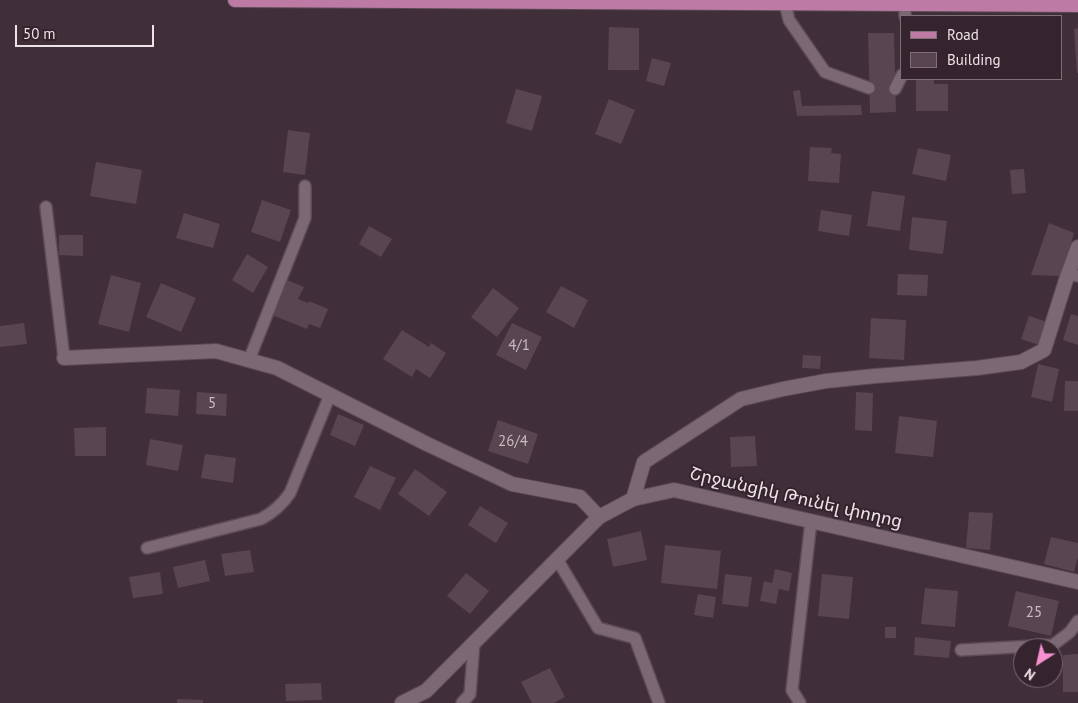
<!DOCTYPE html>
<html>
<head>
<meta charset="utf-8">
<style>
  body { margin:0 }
  #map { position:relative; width:1078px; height:703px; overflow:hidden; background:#402e39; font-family:"PT Sans",sans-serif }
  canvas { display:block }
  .legend { position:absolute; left:900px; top:15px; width:162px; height:65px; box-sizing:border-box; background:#35242e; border:1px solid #7f7078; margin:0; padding:6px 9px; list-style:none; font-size:15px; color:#ede2e8 }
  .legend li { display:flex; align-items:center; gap:10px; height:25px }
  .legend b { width:25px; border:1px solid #7f7078 }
  .north { position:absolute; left:1013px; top:638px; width:50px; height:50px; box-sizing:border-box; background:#35242e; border:1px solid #7f7078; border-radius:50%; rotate:215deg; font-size:14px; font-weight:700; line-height:20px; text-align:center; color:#ede2e8 }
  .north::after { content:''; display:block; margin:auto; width:18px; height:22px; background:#f590d1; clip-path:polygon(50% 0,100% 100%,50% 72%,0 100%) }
  .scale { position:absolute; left:15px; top:25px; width:139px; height:22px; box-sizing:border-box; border:2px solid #ede2e8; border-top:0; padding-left:6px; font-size:15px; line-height:18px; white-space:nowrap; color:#ede2e8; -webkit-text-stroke:4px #35242e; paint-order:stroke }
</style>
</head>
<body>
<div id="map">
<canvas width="1078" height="703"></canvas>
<ul class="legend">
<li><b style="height:6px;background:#bd7aa5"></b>Road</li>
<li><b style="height:14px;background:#584550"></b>Building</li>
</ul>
<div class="north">N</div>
<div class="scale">50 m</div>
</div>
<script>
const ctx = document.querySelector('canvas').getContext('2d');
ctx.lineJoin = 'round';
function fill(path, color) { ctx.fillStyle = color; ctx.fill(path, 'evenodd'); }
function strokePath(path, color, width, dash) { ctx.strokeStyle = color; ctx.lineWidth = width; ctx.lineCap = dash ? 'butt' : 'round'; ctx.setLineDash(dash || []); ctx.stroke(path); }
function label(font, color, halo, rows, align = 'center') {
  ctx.font = font + ' "PT Sans","Noto Sans Armenian",sans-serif'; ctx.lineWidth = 4; ctx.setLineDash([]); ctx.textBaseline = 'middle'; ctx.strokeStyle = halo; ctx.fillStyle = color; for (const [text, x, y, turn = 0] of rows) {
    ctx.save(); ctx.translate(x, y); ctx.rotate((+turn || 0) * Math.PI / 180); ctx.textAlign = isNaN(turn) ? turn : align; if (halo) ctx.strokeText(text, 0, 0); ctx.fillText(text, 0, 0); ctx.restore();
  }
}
fill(new Path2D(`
  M609 27 639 28V70H608Z
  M1078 28V73H1077L1074 29Z
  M868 33H894L896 112 870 113Z
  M652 58 671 63 664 86 646 81Z
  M916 79H934V84H948V111H916Z
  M516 89 542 96 532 131 506 123Z
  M800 90 802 106 861 105 862 115 797 116 793 91Z
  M609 99 635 110 621 144 595 134Z
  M288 130 310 133 305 175 283 172Z
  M810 147 832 148 831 153 841 154 839 183 808 181Z
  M918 148 951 155 946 181 912 174Z
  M96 162 142 170 136 204 90 196Z
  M1024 169 1026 193 1012 194 1010 170Z
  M872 191 905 196 900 231 867 226Z
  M262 200 291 210 280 242 251 232Z
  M821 210 852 215 849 236 818 231Z
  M184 213 220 224 213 248 176 238Z
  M912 217 947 221 943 254 909 250Z
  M1049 223 1074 233 1062 276 1031 275Z
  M369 226 392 239 381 257 359 244Z
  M59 235H83V256L59 255Z
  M247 254 268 267 253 293 232 280Z
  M898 274 928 275 927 296 897 295Z
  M111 275 141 283 129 332 98 324Z
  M287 280 304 287 298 299 308 303 309 301 328 309 320 328 309 324 307 329 272 315Z
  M161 283 196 298 181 332 146 317Z
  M561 286 588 300 574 328 546 312Z
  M493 288 519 308 497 337 471 317Z
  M1071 314 1078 316V345L1063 340Z
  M1029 316 1047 322 1039 345 1021 339Z
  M871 318 906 320 904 360 869 358Z
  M24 323 27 344 0 347V326Z
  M512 323 542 337 526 370 496 355Z
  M402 330 429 347 431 343 446 353 430 378 416 369 412 377 383 359Z
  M803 355 821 356 820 369 802 368Z
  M1038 364 1059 369 1052 402 1031 397Z
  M1065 381H1078V411H1064Z
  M147 388 180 390 178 416 145 413Z
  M197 392 227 394 226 416 196 414Z
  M856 392 873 393 872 431 855 430Z
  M338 414 364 425 355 446 330 435Z
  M899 416 937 421 933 457 895 453Z
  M498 420 538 434 528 464 488 451Z
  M106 427V456H75L74 428Z
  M755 436 757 466 731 467 730 437Z
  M150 439 183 445 178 471 146 465Z
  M205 454 236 458 233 483 201 478Z
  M370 466 396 478 380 510 354 497Z
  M415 469 447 492 429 516 398 494Z
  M480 506 508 523 496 543 468 525Z
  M969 512 993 513 990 550 966 548Z
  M641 531 647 560 613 567 607 539Z
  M1051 537 1078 543V557L1074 572 1044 564Z
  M665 545 721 551 717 589 661 583Z
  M250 550 254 572 225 576 221 554Z
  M205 560 210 581 178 588 173 567Z
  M775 569 792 573 789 591 779 589 776 604 760 601 764 581 772 583Z
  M160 572 163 594 133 598 129 577Z
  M466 573 489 591 470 614 447 596Z
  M725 574 752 577 748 607 722 604Z
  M822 574 853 577 849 619 818 616Z
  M925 588 958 591 955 627 921 624Z
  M1016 591 1059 601 1051 636 1008 626Z
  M698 594 716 597 713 618 694 615Z
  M885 627H896V638H885Z
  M915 637 951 641 949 658 914 655Z
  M1078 654V692H1063V655Z
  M550 668 565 697 554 703H532L521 682Z
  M321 683 322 700 286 701 285 684Z
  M177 699 203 700V703H177Z`), '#584550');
const service = new Path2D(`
  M785 3 789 20 825 72 869 88
  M905 4V16
  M895 89 902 75
  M46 207 64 358
  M1068 274 1078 276
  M249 360 305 218V186
  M147 548 261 519C274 512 282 505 290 493L330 395
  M557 559 598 628 635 638 659 703
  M961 650 1053 645 1070 632 1078 621
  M462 703 470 694 474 642
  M800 703 792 690 811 521`);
const minor = new Path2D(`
  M64 358 216 351 277 368 427 444 512 484 580 497 599 517
  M633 499 644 462 741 399 783 389 826 381 875 376 977 368 1021 362 1044 350 1066 280 1078 247`);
const tertiary = new Path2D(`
  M402 703 426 691 599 517 633 499 674 490 1078 582`);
const primary = new Path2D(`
  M235 0 1078 5`);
strokePath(service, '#5a4b54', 14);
strokePath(minor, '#5a4b54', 16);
strokePath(tertiary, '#5a4b54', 16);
strokePath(primary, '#5a4b54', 16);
strokePath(service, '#7c6874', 11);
strokePath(minor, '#7c6874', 14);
strokePath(tertiary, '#7c6874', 14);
strokePath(primary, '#bd7aa5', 14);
label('15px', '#c8bbc2', null, [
  ["4/1",519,346],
  ["5",212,404],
  ["26/4",513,442],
  ["25",1034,613]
]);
label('18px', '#ede2e8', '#35242e', [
  ["Շրջանցիկ Թունել փողոց",796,498,13]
]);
</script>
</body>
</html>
